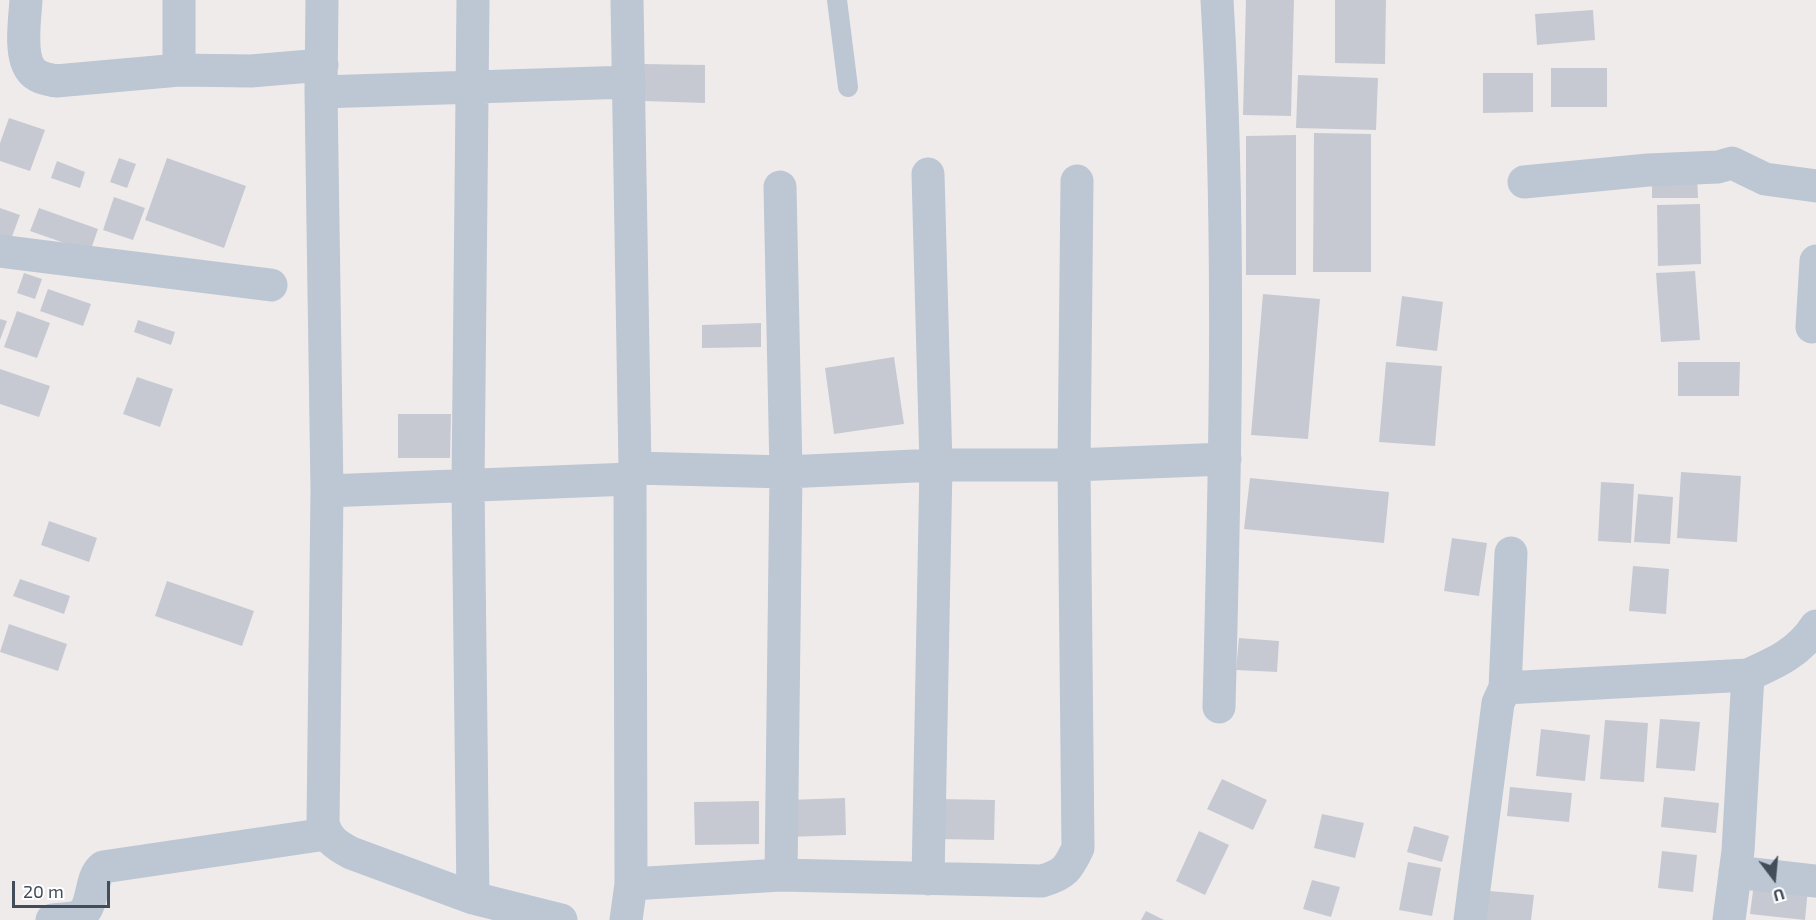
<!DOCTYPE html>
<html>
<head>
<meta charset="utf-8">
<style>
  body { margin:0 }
  #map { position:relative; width:1816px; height:920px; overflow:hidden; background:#efebeb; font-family:"Exo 2",sans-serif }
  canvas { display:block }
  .north { position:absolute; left:1744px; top:848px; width:60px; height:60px; -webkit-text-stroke:4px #fff; paint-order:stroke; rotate:164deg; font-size:16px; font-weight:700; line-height:24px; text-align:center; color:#434d5a }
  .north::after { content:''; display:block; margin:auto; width:21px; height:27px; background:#434d5a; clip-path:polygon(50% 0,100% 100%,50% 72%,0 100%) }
  .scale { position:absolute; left:12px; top:881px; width:98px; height:27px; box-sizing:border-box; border:3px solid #434d5a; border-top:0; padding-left:8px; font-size:18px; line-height:21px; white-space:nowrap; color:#434d5a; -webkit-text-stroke:4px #fff; paint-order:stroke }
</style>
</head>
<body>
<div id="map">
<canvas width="1816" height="920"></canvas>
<div class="north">U</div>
<div class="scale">20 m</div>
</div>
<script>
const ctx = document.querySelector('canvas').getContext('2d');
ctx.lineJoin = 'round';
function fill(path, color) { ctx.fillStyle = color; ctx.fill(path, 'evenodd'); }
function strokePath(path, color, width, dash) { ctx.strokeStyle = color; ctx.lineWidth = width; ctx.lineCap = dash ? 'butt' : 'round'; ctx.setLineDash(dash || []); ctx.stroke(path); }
fill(new Path2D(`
  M1246 0H1294L1291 116 1243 115Z
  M1335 0H1386L1385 64 1335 63Z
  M1593 10 1595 40 1537 45 1535 14Z
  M644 64 705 65V103L643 101Z
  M1551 68H1607V107H1551Z
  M1483 73H1533V112L1483 113Z
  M1298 75 1378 78 1376 130 1296 128Z
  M9 118 45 130 30 171 0 161V143Z
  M1314 133 1371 134V272H1313Z
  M1296 135V275H1246V136Z
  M119 158 136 164 127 188 110 182Z
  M167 158 246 186 224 248 145 220Z
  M57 161 85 172 80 188 51 178Z
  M1697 173 1698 198H1652V174Z
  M114 197 145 208 133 240 103 230Z
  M1700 204 1701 264 1658 266 1657 205Z
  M0 208 20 215 10 242 0 238Z
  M39 208 98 229 90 252 30 231Z
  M1695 271 1700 340 1661 342 1656 273Z
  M24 273 42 279 35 299 17 293Z
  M48 289 91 304 83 326 40 311Z
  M1263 294 1320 299 1308 439 1251 435Z
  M1402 296 1443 302 1437 351 1396 346Z
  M17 311 50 323 37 358 4 347Z
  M0 319 7 321 0 340Z
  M138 320 175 332 171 345 134 332Z
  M761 323V347L702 348V325Z
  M894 357 904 424 834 434 825 368Z
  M1386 362 1442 366 1435 446 1379 442Z
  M1678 362H1740L1739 396H1678Z
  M0 369 50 386 39 417 0 404Z
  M137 377 173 389 160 427 123 414Z
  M398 414H451L450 458H398Z
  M1681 472 1741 476 1737 542 1677 538Z
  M1250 478 1389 492 1384 543 1244 529Z
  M1601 482 1634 484 1631 543 1598 541Z
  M1638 494 1673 497 1670 544 1634 542Z
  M49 521 97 538 89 562 41 545Z
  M1452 538 1487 543 1479 596 1444 591Z
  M1633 566 1669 569 1666 614 1629 611Z
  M20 579 70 596 64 614 13 596Z
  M167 581 254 611 242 646 155 616Z
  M9 624 67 644 58 671 0 652Z
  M1239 638 1279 641 1277 672 1236 670Z
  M1660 719 1700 722 1695 771 1656 768Z
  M1605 720 1648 723 1644 782 1600 779Z
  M1541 729 1590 735 1585 781 1536 776Z
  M1222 779 1267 800 1253 830 1207 809Z
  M1510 787 1572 793 1569 822 1507 816Z
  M1664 797 1719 803 1716 833 1661 827Z
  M845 798 846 835 788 837V800Z
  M939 799 995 800 994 840 938 839Z
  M759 801V844L695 845 694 802Z
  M1322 814 1364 823 1355 858 1314 848Z
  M1414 826 1449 836 1442 862 1407 852Z
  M1199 831 1229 845 1205 895 1176 881Z
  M1662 851 1697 855 1693 892 1658 888Z
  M1408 862 1441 868 1432 916 1399 910Z
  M1312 880 1340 887 1331 917 1303 909Z
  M1754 883 1808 888 1805 920 1750 914Z
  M1490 891 1534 895 1531 920H1486Z
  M1146 911 1164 920H1141Z`), '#c7c9d2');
strokePath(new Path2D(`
  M837 0 848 87`), '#bdc6d3', 20);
strokePath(new Path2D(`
  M26 0C25 18 19 55 31 70 37 78 47 79 56 81L179 70 251 71 322 65
  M179 0V70
  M322 0 321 92 327 491 323 823C327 839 336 845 351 853L473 898 561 920
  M473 0 468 484 473 898
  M1217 0C1231 235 1225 472 1219 707
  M321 92 629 82
  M928 174 936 465 928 879
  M1524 182 1648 170 1718 167 1732 163 1765 179 1816 186
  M780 187 786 472 781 875
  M0 251 271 285
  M1812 327 1816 261
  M635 468 786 472 936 465H1074L1225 459
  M327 491 630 479
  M1505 688 1511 553
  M1735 872 1816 881
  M631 884 781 875 1042 881C1065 874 1068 869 1078 848L1074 465 1077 181
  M52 920C60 919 69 919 76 917 96 911 88 878 103 867L326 834
  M626 920 631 884 630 479 635 468 627 0
  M1470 920 1498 703 1505 688 1748 675C1775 663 1800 652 1816 626
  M1729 920 1738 851 1748 675`), '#bdc6d3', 33);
</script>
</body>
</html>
